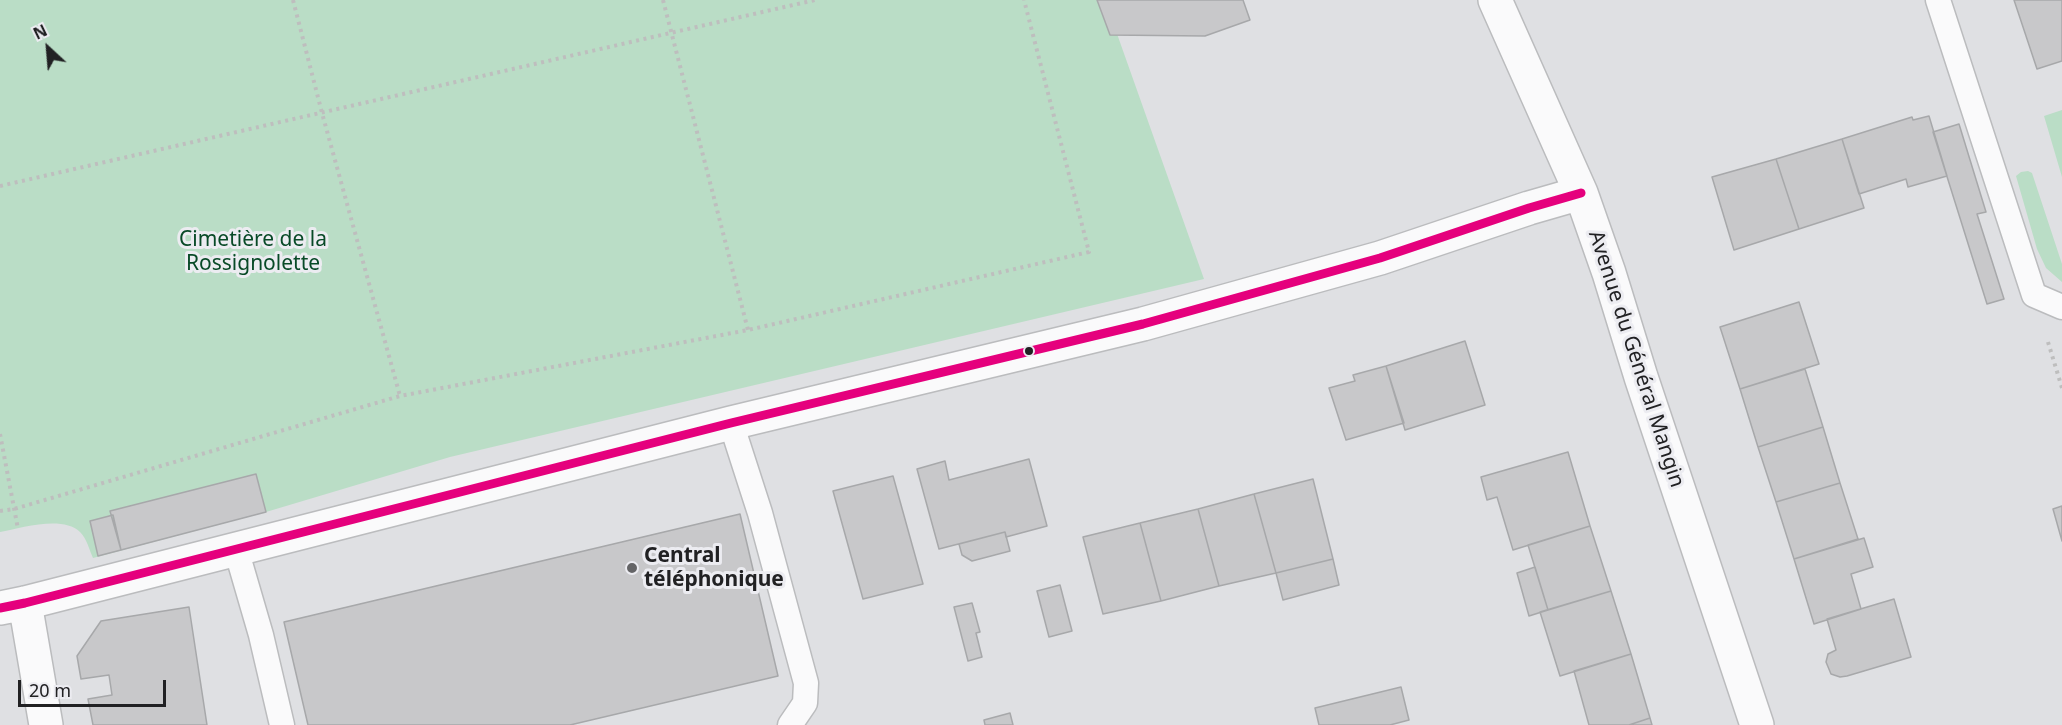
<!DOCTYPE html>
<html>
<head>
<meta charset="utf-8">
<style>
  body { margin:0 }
  #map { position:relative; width:2062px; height:725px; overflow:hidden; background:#dfe0e3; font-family:"Noto Sans",sans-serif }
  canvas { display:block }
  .north { position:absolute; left:18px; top:18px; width:60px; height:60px; -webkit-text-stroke:4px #ececf1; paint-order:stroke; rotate:334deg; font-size:16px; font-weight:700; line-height:24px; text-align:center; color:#212123 }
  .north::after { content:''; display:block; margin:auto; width:21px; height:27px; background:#212123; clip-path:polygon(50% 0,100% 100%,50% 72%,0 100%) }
  .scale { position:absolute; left:18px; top:680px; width:148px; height:27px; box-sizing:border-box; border:3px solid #212123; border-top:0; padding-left:8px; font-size:18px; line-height:21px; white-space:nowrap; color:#212123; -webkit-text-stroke:4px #ececf1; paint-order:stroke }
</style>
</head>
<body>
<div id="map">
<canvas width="2062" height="725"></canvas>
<div class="north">N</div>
<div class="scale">20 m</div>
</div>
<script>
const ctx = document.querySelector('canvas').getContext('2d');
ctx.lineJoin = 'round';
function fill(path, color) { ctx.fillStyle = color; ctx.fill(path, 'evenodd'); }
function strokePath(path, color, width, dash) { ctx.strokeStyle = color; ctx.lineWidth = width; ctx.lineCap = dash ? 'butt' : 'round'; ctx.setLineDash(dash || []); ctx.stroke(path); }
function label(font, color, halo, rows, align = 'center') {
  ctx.font = font + ' "Noto Sans",sans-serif'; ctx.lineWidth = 6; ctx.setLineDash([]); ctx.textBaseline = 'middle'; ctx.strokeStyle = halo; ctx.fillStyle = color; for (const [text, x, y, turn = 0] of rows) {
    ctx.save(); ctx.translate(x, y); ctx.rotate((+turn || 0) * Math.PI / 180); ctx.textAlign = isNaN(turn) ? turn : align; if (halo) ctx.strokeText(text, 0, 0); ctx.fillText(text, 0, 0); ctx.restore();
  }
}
fill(new Path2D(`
  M0 0H1105L1204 279 450 457 266 512 93 558C89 549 87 539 80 532 63 515 21 528 0 532Z
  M2062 110V177L2044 116Z
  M2028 171 2032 173 2062 264V282L2046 268 2037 249 2016 176 2021 172Z`), '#baddc6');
const building = new Path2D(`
  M1097 0H1243L1250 20 1205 36 1110 35Z
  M2014 0H2062V61L2037 69Z
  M1929 116 1947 176 1908 187 1906 179 1859 194 1842 139 1912 117 1913 120Z
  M1959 124 1986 212 1977 214 2004 299 1987 304 1933 132Z
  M1842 139 1864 208 1799 229 1776 159Z
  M1776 159 1799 229 1734 250 1712 177Z
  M1799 302 1819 364 1740 389 1720 327Z
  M1465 341 1485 405 1405 430 1386 366Z
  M1386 366 1404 423 1346 440 1329 388 1355 381 1353 375Z
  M1805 369 1823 427 1758 447 1740 389Z
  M1823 427 1840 483 1776 502 1758 447Z
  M1568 452 1590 526 1513 550 1497 497 1487 500 1481 477Z
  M1029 459 1047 526 1006 537 1005 532 939 549 917 469 945 461 949 480Z
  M256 474 266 512 121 550 110 511Z
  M893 476 923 584 863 599 833 491Z
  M1313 479 1333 559 1276 573 1254 494Z
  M1840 483 1858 539 1794 559 1776 502Z
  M1254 494 1276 573 1219 586 1198 509Z
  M2062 506V541L2053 509Z
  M1198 509 1219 586 1161 601 1140 523Z
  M740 514 778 676 570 725H308L284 622Z
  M113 515 121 550 98 556 90 521Z
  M1140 523 1161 601 1103 614 1083 537Z
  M1590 526 1611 591 1548 610 1528 545Z
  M1005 532 1010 551 972 561 962 555 959 544Z
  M1864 538 1873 567 1851 574 1861 609 1814 624 1794 559Z
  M1333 559 1339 585 1283 600 1276 573Z
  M1535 567 1548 610 1529 616 1517 573Z
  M1060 585 1072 631 1049 637 1037 591Z
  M1611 591 1631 654 1560 676 1540 612Z
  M1894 599 1911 657 1847 676 1840 677 1831 674 1826 662 1828 654 1836 650 1827 619Z
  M972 603 980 632 976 633 982 657 968 661 954 607Z
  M189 607 207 725H93L88 699 112 695 109 675 81 679 77 656 101 621Z
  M1631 654 1650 718 1629 725H1589L1574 671Z
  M1401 687 1409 720 1390 725H1319L1315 708Z
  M1010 713 1013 725H985L984 720Z
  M1650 718 1652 725H1629Z`);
fill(building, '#c8c8ca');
strokePath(building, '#a7a8aa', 1.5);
const service = new Path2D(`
  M1938 0 2034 295 2062 307
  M731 423 760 513 806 683 805 703 790 725
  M236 549 261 635 282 725`);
const minor = new Path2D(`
  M1495 0 1581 193 1609 273 1641 377 1757 725
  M25 603 46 725
  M0 608 25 603 731 423 1143 324 1380 258 1529 208 1581 193`);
strokePath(service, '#bbbcbe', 27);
strokePath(minor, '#bbbcbe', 36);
strokePath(new Path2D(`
  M293 0 322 113 400 396
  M663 0 748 330
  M0 186 815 0
  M2048 342 2062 388
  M0 434 18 529
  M0 511 14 509 400 396 748 330 1089 252 1024 0`), '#bebebe', 4, [3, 4.5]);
strokePath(service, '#fafafb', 24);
strokePath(minor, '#fafafb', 33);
strokePath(new Path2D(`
  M0 608 25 603 731 423 1143 324 1380 258 1529 208 1581 193`), '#e5007d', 9);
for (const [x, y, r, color] of [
  [1029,351,5,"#212123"],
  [632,568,6,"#646466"]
]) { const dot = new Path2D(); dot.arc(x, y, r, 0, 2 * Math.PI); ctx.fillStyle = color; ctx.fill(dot); strokePath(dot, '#ececf1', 2); }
label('21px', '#084a27', '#ececf1', [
  ["Cimetière de la",253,240],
  ["Rossignolette",253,264]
]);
label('21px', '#212123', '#ececf1', [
  ["Avenue du Général Mangin",1636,359,72]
]);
label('bold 21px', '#212123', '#ececf1', [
  ["Central",644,556],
  ["téléphonique",644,580]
], 'left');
</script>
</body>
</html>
